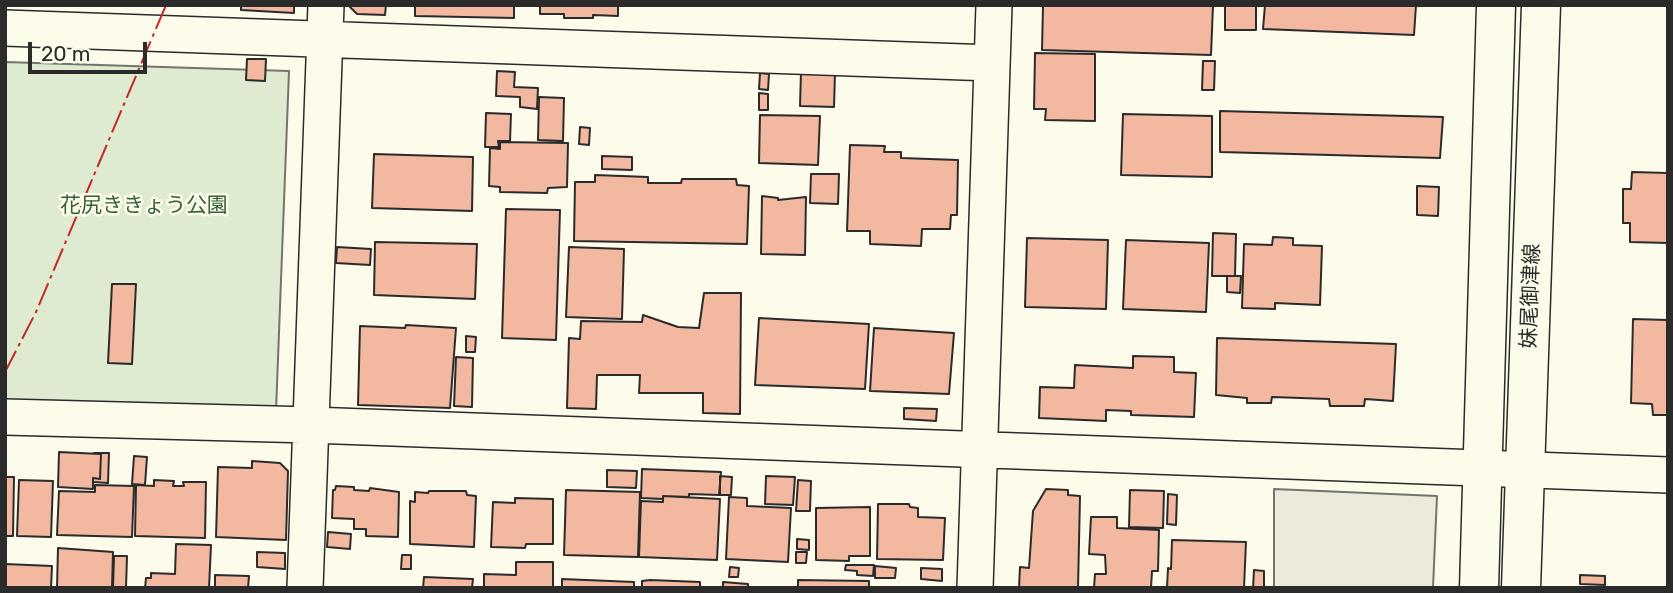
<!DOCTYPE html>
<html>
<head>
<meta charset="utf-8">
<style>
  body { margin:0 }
  #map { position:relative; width:1673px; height:593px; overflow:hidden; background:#fdfbea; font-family:Rubik,sans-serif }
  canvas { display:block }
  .frame { position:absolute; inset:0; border:7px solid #2b2b2b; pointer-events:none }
  .scale { position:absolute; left:28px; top:42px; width:119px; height:32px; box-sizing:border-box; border:4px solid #2b2b2b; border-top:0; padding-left:9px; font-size:21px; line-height:24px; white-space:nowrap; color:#2b2b2b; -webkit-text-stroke:5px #fdfbea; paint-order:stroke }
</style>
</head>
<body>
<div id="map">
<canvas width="1673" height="593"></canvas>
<div class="frame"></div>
<div class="scale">20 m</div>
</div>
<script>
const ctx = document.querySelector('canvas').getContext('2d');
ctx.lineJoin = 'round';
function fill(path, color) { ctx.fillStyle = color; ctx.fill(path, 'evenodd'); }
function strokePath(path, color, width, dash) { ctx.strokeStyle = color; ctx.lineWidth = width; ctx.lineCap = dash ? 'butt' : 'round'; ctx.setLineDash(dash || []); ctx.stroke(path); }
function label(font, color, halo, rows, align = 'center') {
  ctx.font = font + ' Rubik,"Noto Sans JP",sans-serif'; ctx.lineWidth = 5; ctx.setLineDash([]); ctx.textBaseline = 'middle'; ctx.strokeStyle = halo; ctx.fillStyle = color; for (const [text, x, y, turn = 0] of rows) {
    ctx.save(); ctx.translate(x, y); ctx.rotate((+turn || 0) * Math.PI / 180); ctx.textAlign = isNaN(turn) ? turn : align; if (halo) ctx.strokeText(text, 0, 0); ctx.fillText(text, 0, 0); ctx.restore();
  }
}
const green = new Path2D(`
  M5 62 289 71 276 411 5 401Z`);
fill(green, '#deebd1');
strokePath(green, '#74746e', 2);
const parking = new Path2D(`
  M1274 489 1437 496 1433 588H1274Z`);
fill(parking, '#eceadb');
strokePath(parking, '#74746e', 2);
const building = new Path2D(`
  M241 5H294V13L241 10Z
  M348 5H386L385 15 357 14Z
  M415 5H514V18L415 16Z
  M540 5H618V16L593 15V18H564V14H540Z
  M1043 5H1213L1211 55 1042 50Z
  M1225 5H1256V30H1225Z
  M1265 5H1416L1414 35 1263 29Z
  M1035 53 1095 54V121L1045 120 1046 109H1034Z
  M247 59H266L265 81 246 80Z
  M1203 61H1215L1214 90H1202Z
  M497 71 515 72 514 87 538 88 537 109 520 107V97L496 96Z
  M801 72 835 73 834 107 800 106Z
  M760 73 769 74 768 90 759 89Z
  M759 93 768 94V110H759Z
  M539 97 564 98 563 141 538 140Z
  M1220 111 1443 117 1440 158 1220 152Z
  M486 113 511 114 510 141H498L499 147H485Z
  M1123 114 1212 116V177L1121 175Z
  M760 115 820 116 818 165 759 163Z
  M580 127 590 128 589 145 579 144Z
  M500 142 568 143 567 187 548 188 547 193 500 192V187L489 186 490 148 500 149Z
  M850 145 885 146 884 152H901V158L958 160 957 215H951L950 229H922L921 246 870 244V231H847Z
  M374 154 473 157 472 211 372 208Z
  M602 156 632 157V170L602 169Z
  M1632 172 1668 173V243L1630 242V223H1623V189H1631Z
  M811 174H839L838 204 810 203Z
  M595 175 648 177V183H681L682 179H736L737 185 749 186 747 244 574 241 575 182H595Z
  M1417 186 1439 187 1438 216 1417 215Z
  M762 196 778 198V200L806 197 805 255 761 254Z
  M506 209 560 210 556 340 502 338Z
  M1213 233 1236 234 1235 276H1212Z
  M1273 237 1293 238V245L1322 246 1320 305 1275 303V309L1242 308 1244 244 1272 245Z
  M1027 238 1108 240 1106 309 1025 307Z
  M1126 240 1209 243 1206 312 1123 309Z
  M375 242 477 244 475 299 374 295Z
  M337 247 371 249 370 265 336 263Z
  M569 247 624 249 622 319 566 317Z
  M1227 276H1241L1240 293 1227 292Z
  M112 284H136L132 364 108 363Z
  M704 293H741L740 414 703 413V393H639L640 375H597L596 409 567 408 569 338 580 339 581 321 642 322 643 315 678 327 699 328Z
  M759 318 869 324 865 389 755 385Z
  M1633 319 1668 320V415H1653L1652 404 1631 403Z
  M406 325 456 328 450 408 358 405 360 326 405 328Z
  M874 328 954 333 949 394 870 391Z
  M466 336 476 337 475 352H466Z
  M1217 338 1396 344 1393 401 1365 399 1364 406H1330L1329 399 1272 397 1271 403H1247V398L1216 395Z
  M1133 356 1174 357V372L1196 373 1194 417 1131 415V411L1106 410V421L1039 418 1040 387 1074 388 1075 365 1133 368Z
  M456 357 473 358 472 407 454 406Z
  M904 408 937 409 936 421 904 419Z
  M59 452 101 454 100 479 93 478V489L58 487Z
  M94 453H109L108 483 93 482V478L100 479 101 454Z
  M134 456 147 457 145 485 132 484Z
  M252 461 280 463 288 471 286 540 216 537 218 467 252 468Z
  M642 469 721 472 719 495 689 494V497L663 496V499L641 498Z
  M607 470 637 471 636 488 607 487Z
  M720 476 732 477 731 495H720Z
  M766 476 795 477 793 505 765 504Z
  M5 477H14L13 536H5Z
  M19 480 53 481 51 537 17 536Z
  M154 480 174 481 173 486H184L183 482H206L205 538 135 536 136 485 154 486Z
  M798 480 811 481 810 511H796Z
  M95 485 134 486 132 537 57 535 59 491 95 492Z
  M336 486 354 487V490L369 491 370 488 399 492 398 537 366 536V529H354V519L332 518 333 490H335Z
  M1046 489 1068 490V495L1080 496 1078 588H1019L1020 567 1029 568 1033 511Z
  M566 490 640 492 638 557 564 555Z
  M1130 490 1164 491 1163 528 1129 527Z
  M429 491H466L467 495 476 496 474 547 410 544V501L415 502V492L428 493Z
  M1168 494 1177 495 1176 525 1167 524Z
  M663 496 720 499 717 560 639 557 641 501 663 502Z
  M729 497 747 498V506L791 508 788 562 726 559Z
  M515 498 553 499V544H526L525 548 491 547 493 502 515 503Z
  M878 504H909L910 507 918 508V517L945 518 943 560 877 559Z
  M870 507V556H849V561L816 560V508Z
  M1091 517H1117V528L1159 530 1158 571H1152L1151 588H1094L1095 574H1106L1105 555 1089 554Z
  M328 532 351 534 350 549 327 547Z
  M797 539 809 540V550L797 549Z
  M1172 540 1246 542 1244 588H1167L1168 568 1171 569Z
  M176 544 211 545 209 588H145L146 578H151V573L175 574Z
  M58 548 113 552 112 588H57Z
  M257 552 285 553V569L257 567Z
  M796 552H807L806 563H796Z
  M402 555H411V569H401Z
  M114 556H127L126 588H113Z
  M516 562H553V588H484V574L516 575Z
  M5 564 52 566 51 588H5Z
  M846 565H874L873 576 857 575V571L845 570Z
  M875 566 896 568 895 578H875Z
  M730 567 739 568 738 577H729Z
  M921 568 942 569V581L921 579Z
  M1254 570 1264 571V588H1253Z
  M215 575 249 576 248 588H215Z
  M1580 575 1605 576V585L1580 584Z
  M424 577 473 579 472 588H423Z
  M562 579 634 582V588H562Z
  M650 580 700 582V588H642V581Z
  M798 580 869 581V588H798Z
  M723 582 748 584V588H723Z`);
fill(building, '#f2b8a0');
strokePath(building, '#2b2b2b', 2);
const minor = new Path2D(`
  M5 28 992 63
  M5 417 311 425 1668 475
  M305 588 326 5
  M975 588 994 5`);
const primary = new Path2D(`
  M1479 588 1496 5
  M1521 588 1541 5`);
strokePath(minor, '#2b2b2b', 38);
strokePath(primary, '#2b2b2b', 41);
strokePath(minor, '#fdfbea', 35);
strokePath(primary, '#fdfbea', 38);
strokePath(new Path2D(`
  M5 372 36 312 166 5`), '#c62828', 2, [24, 5, 3.5, 5]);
label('21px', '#34623c', '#fdfbea', [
  ["花尻ききょう公園",144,206]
]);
label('21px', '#2b2b2b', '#fdfbea', [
  ["妹尾御津線",1531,296,-88]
]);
</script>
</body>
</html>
